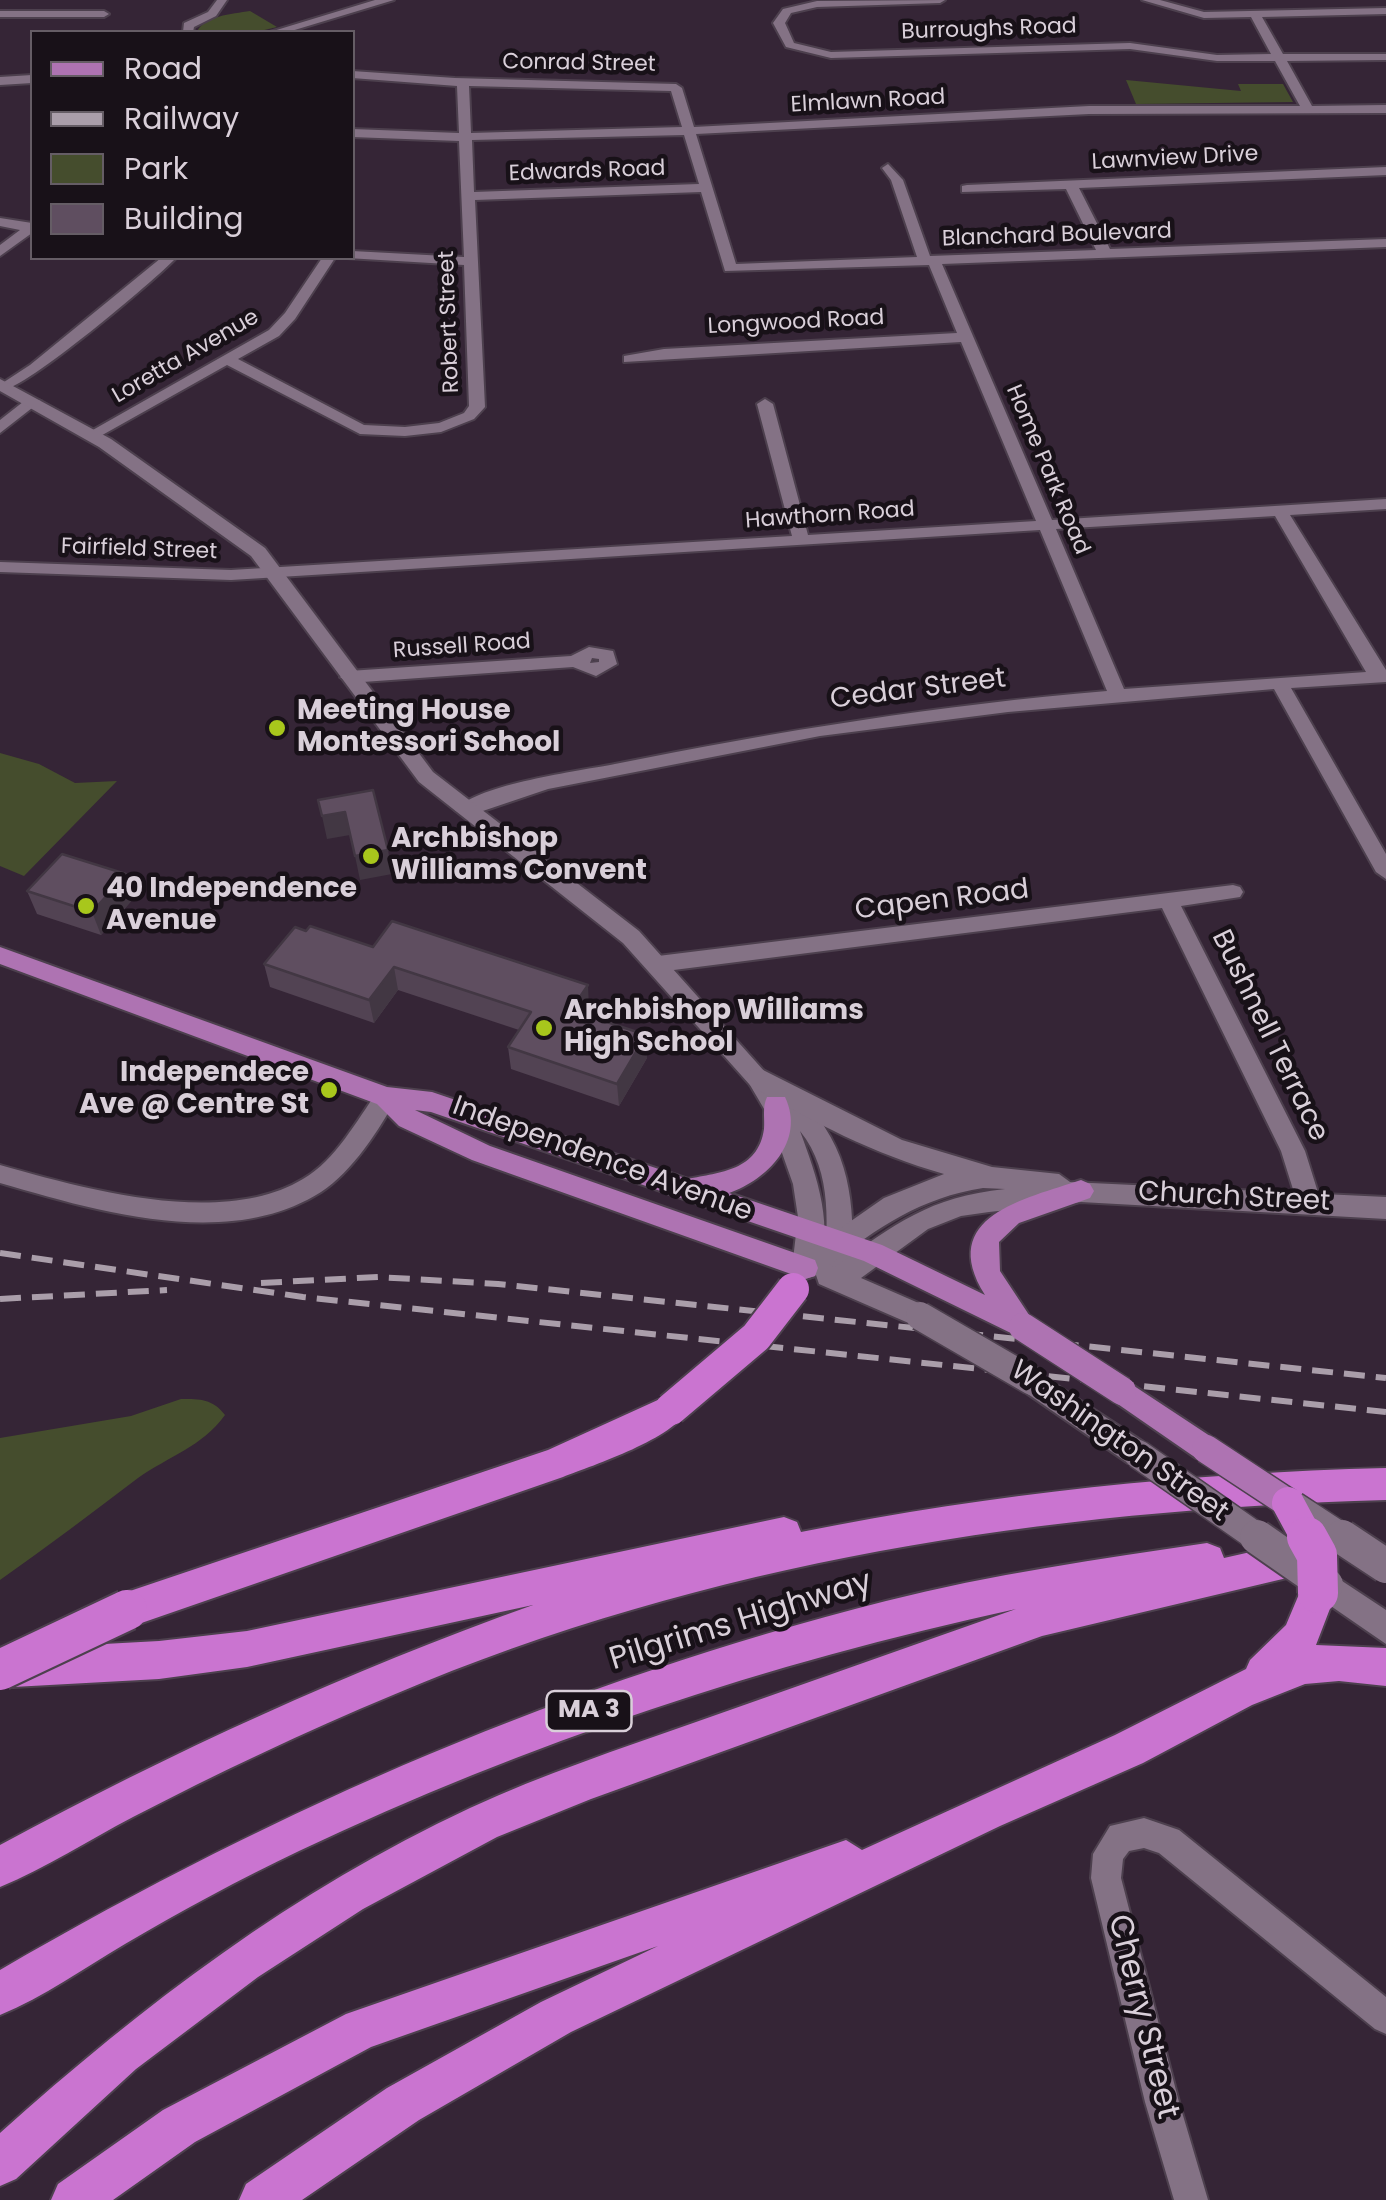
<!DOCTYPE html>
<html>
<head>
<meta charset="utf-8">
<style>
  body { margin:0 }
  #map { position:relative; width:1386px; height:2200px; overflow:hidden; background:#352536; font-family:Poppins,sans-serif }
  canvas { display:block }
  .legend { position:absolute; left:30px; top:30px; width:325px; height:230px; box-sizing:border-box; background:#181118; border:2px solid #655d65; margin:0; padding:12px 18px; list-style:none; font-size:30px; color:#d9cfd9 }
  .legend li { display:flex; align-items:center; gap:20px; height:50px }
  .legend b { width:50px; border:2px solid #655d65 }
</style>
</head>
<body>
<div id="map">
<canvas width="1386" height="2200"></canvas>
<ul class="legend">
<li><b style="height:12px;background:#ae73b2"></b>Road</li>
<li><b style="height:12px;background:#aa9eaa"></b>Railway</li>
<li><b style="height:28px;background:#454d2d"></b>Park</li>
<li><b style="height:28px;background:#5f4e60"></b>Building</li>
</ul>
</div>
<script>
const ctx = document.querySelector('canvas').getContext('2d');
ctx.lineJoin = 'round';
function fill(path, color) { ctx.fillStyle = color; ctx.fill(path, 'evenodd'); }
function strokePath(path, color, width, dash) { ctx.strokeStyle = color; ctx.lineWidth = width; ctx.lineCap = dash ? 'butt' : 'round'; ctx.setLineDash(dash || []); ctx.stroke(path); }
function label(font, color, halo, rows, align = 'center') {
  ctx.font = font + ' Poppins,sans-serif'; ctx.lineWidth = 9; ctx.setLineDash([]); ctx.textBaseline = 'middle'; ctx.strokeStyle = halo; ctx.fillStyle = color; for (const [text, x, y, turn = 0] of rows) {
    ctx.save(); ctx.translate(x, y); ctx.rotate((+turn || 0) * Math.PI / 180); ctx.textAlign = isNaN(turn) ? turn : align; if (halo) ctx.strokeText(text, 0, 0); ctx.fillText(text, 0, 0); ctx.restore();
  }
}
fill(new Path2D(`
  M250 11 277 27 256 32H197C203 16 232 14 250 11Z
  M1126 80 1241 91 1238 84H1283L1293 102 1136 104Z
  M0 753 39 764 75 783 117 781 24 876 0 866Z
  M181 1399C200 1399 213 1399 225 1415 202 1447 169 1456 138 1478 92 1513 47 1547 0 1580V1438L131 1416Z`), '#454d2d');
const minor = new Path2D(`
  M217 0H227L216 16 194 27 193 32H183L184 23 208 12Z
  M945 0 940 3 817 7 791 13 785 23 794 43 831 52 1130 43 1217 55 1271 54 1251 17 1204 18 1142 0H1160L1204 12 1386 8V14L1262 17 1283 54H1386V60L1287 61 1312 106 1386 105V113L1089 114 696 134 736 264 917 257 891 180 882 168 888 164 903 180 930 256 1096 250 1066 189 962 192V186L967 185 1386 167V175L1079 188 1110 249 1386 239V247L942 264 1052 520 1386 499V509L1290 515 1386 670V682L1291 688 1386 854V879L1376 872 1274 689 1008 712 820 736 548 789 465 817 455 810C478 784 579 771 615 764 778 731 941 705 1107 691L1040 530 231 580 0 572V562L231 570 792 536 757 404 765 399 773 404 808 535 1036 521 961 342 624 362V356L664 349 957 333 929 265 725 271 701 192 475 200 485 407 474 419 441 432 405 436 360 434 227 365 97 438 84 435 269 330 285 313 322 258H335L295 319 279 336 238 359 364 425 405 427 439 423 464 413 469 406 464 265 347 258H352V251L464 257 459 141 352 137V129L459 133 457 86 352 78V71L455 78 676 84 682 88 694 127 1089 106H1300L1275 61H1217L1130 49 831 58 786 47 773 23 783 9 817 1ZM469 86 671 91 682 127 471 133ZM684 135 699 184 474 192 472 140ZM1275 516 1366 672 1124 689 1056 529Z
  M0 11H104L109 14 104 17H0Z
  M0 218 32 223V233L0 256V245L20 230 0 226Z
  M161 258H176C155 280 23 392 1 390V384L30 365Z
  M28 398 41 401 0 433V420Z
  M589 647 613 651 617 664 596 676 573 667 349 683 340 677 349 671 571 656ZM592 658 599 659V662L590 663Z
  M1233 885 1240 887 1243 892 1240 897 1181 906 1305 1151 1321 1202 1317 1209 1309 1212 1301 1209 1297 1202 1281 1151 1162 908 658 972 647 964 658 956Z
  M386 1088 394 1091 397 1097C380 1129 352 1172 321 1192 228 1251 97 1211 0 1183V1165C85 1189 222 1228 303 1179 336 1160 356 1121 378 1091Z
  M1144 1818 1179 1830 1386 1997V2034L1375 2029 1159 1853 1144 1848 1129 1851 1123 1859 1121 1878 1179 2102 1208 2200H1174L1145 2102 1091 1878 1093 1854 1110 1826Z`);
const tertiary = new Path2D(`
  M0 379 111 439 265 548 433 772 639 931 773 1081C788 1084 800 1097 810 1108 855 1159 854 1215 852 1279L848 1287 838 1290 828 1287 824 1279C827 1229 834 1173 800 1131 816 1175 837 1230 815 1276L805 1279 795 1276 792 1268 798 1217 793 1184 770 1119 750 1085 623 943 419 782 251 556 99 447 0 391Z`);
const secondary = new Path2D(`
  M375 0H394L288 32H270Z
  M32 75V83L0 85V77Z
  M759 1068 902 1140 992 1167 1059 1174 1070 1182 1386 1197V1219L1081 1202 989 1212 961 1216 928 1229 861 1278 930 1308 934 1316 930 1324 920 1328 819 1284 816 1275 805 1279 795 1276 792 1268 795 1260 884 1198 944 1174C874 1154 812 1122 750 1085L747 1078 750 1071ZM983 1188 1005 1189C929 1197 895 1224 835 1267L829 1265C877 1228 922 1197 983 1188Z
  M1032 1369 1148 1445 1153 1454 1148 1463 1138 1467 1128 1463 1022 1390 1018 1381 1022 1372Z
  M1336 1577 1386 1610V1644L1325 1602 1321 1592 1325 1582Z`);
const primary = new Path2D(`
  M0 947 387 1087 432 1092 688 1179C720 1172 758 1171 764 1129 765 1118 762 1108 767 1097H785C806 1141 767 1180 729 1193L882 1245 985 1295C936 1216 1025 1199 1081 1180L1090 1184 1094 1191 1090 1198 1019 1223 999 1242 1000 1271 1037 1327 1033 1335 1023 1339 864 1261 431 1112 415 1110 490 1146 815 1260 818 1268 815 1276 805 1279 472 1160 399 1126 377 1104 0 964Z
  M1122 1378 1216 1440 1221 1449 1216 1458 1206 1462 1196 1458 1112 1400 1108 1391 1112 1382Z`);
const motorway = new Path2D(`
  M671 1394 683 1398 688 1409C675 1438 594 1465 563 1477L127 1628 114 1623 108 1610 114 1597 127 1592 548 1450Z
  M1386 1468V1500C1046 1510 708 1561 393 1695 304 1732 218 1773 133 1817 89 1840 46 1868 0 1887V1845C172 1752 348 1671 533 1605L247 1667 159 1679 13 1687 0 1681V1655L13 1649 159 1641 247 1631 784 1517 797 1522 801 1532C995 1493 1188 1473 1386 1468Z
  M1308 1539 1321 1544 1326 1556 1321 1568 1308 1573 1042 1636 591 1799 497 1837 363 1909 258 1977 136 2069 16 2179 0 2186V2133C144 2004 294 1890 470 1808 543 1774 620 1749 696 1722 803 1684 909 1647 1016 1609 768 1663 529 1742 299 1851 240 1879 181 1911 125 1944 84 1968 44 1997 0 2015V1970C286 1804 565 1683 886 1601 992 1574 1100 1559 1207 1543L1220 1548 1224 1558Z
  M1318 1575 1331 1580 1336 1593 1316 1645 1386 1648V1686L1339 1681 1305 1684 1252 1705 1143 1763 1000 1826 571 2032 419 2120 302 2200H239L246 2184 387 2088 541 2002 658 1946 371 2047 195 2142 113 2200H51L58 2184 163 2110 346 2014 846 1840 862 1850 1115 1735 1246 1669 1250 1660 1286 1625 1305 1580Z`);
strokePath(minor, '#4d404e', 4);
strokePath(tertiary, '#4d404e', 4);
strokePath(secondary, '#4d404e', 4);
strokePath(primary, '#4d404e', 4);
strokePath(motorway, '#4d404e', 4);
fill(minor, '#847285');
fill(tertiary, '#847285');
fill(secondary, '#847285');
fill(primary, '#ae73b2');
fill(motorway, '#ca74d0');
strokePath(new Path2D(`
  M0 1253 303 1297 1386 1412
  M261 1283 378 1277 498 1284 1386 1378
  M0 1299 167 1290`), '#aa9eaa', 6, [21, 11]);
const secondaryBridgeFar1 = new Path2D(`
  M920 1316 1032 1381
  M1138 1454 1261 1540
  M1294 1506 1346 1540`);
const secondaryBridge = new Path2D(`
  M1257 1537 1326 1585
  M1342 1537 1386 1566`);
const primaryBridge = new Path2D(`
  M1023 1327 1122 1391
  M1206 1449 1288 1503`);
const motorwayBridgeFar1 = new Path2D(`
  M671 1409 756 1337 793 1289
  M1288 1503 1308 1540`);
const motorwayBridge = new Path2D(`
  M1307 1537 1317 1555 1318 1593
  M0 1670 127 1610`);
strokePath(secondaryBridgeFar1, '#4d404e', 31, []);
strokePath(secondaryBridge, '#4d404e', 38, []);
strokePath(primaryBridge, '#4d404e', 31, []);
strokePath(motorwayBridgeFar1, '#4d404e', 36, []);
strokePath(motorwayBridge, '#4d404e', 44, []);
strokePath(secondaryBridgeFar1, '#847285', 28);
strokePath(secondaryBridge, '#847285', 34);
strokePath(primaryBridge, '#ae73b2', 28);
strokePath(motorwayBridgeFar1, '#ca74d0', 32);
strokePath(motorwayBridge, '#ca74d0', 40);
fill(new Path2D(`
  M126 874 134 898 101 935 37 914 27 891Z
  M306 931 373 947 589 1008 585 1015 647 1058 619 1106 511 1069 508 1047 519 1030 398 990 374 1023 270 987 264 964Z`), '#524353');
fill(new Path2D(`
  M345 812 350 835 327 839 322 816Z
  M388 850 392 874 360 880 355 856Z
  M126 874 134 898 101 935 92 912Z
  M394 967 398 990 374 1023 369 1000Z
  M588 985 589 1008 573 1033 571 1010Z
  M646 1035 647 1058 619 1106 617 1084Z`), '#423743');
const building = new Path2D(`
  M373 790 388 850 355 856 345 812 322 816 318 800Z
  M62 854 126 874 92 912 27 891Z
  M392 921 588 985 571 1010 646 1035 617 1084 508 1047 531 1012 394 967 369 1000 264 964 295 927 306 931 310 926 373 947Z`);
fill(building, '#5f4e60');
strokePath(building, '#423743', 2.5);
for (const [x, y, r, color] of [
  [277,728,10,"#a8c71c"],
  [371,856,10,"#a8c71c"],
  [86,906,10,"#a8c71c"],
  [544,1028,10,"#a8c71c"],
  [329,1090,10,"#a8c71c"]
]) { const dot = new Path2D(); dot.arc(x, y, r, 0, 2 * Math.PI); ctx.fillStyle = color; ctx.fill(dot); strokePath(dot, '#181118', 4); }
label('22px', '#d9cfd9', '#181118', [
  ["Burroughs Road",989,30,-2],
  ["Conrad Street",579,64,1],
  ["Elmlawn Road",868,102,-3],
  ["Lawnview Drive",1175,159,-3],
  ["Edwards Road",587,172,-2],
  ["Blanchard Boulevard",1057,236,-2],
  ["Robert Street",450,322,-92],
  ["Longwood Road",796,323,-3],
  ["Loretta Avenue",186,357,-30],
  ["Home Park Road",1047,470,67],
  ["Hawthorn Road",830,516,-4],
  ["Fairfield Street",139,550,2],
  ["Russell Road",462,647,-4]
]);
for (const [x, y, w] of [
  [589,1711,85]
]) { const box = new Path2D(); box.roundRect(x - w / 2, y - 20, w, 40, 8); ctx.fillStyle = '#181118'; ctx.fill(box); strokePath(box, '#d9cfd9', 2.5); }
label('bold 25px', '#d9cfd9', null, [
  ["MA 3",589,1711]
]);
label('28px', '#d9cfd9', '#181118', [
  ["Cedar Street",918,690,-7],
  ["Capen Road",942,901,-7],
  ["Bushnell Terrace",1269,1036,64],
  ["Independence Avenue",602,1160,20],
  ["Church Street",1234,1198,3],
  ["Washington Street",1119,1442,35]
]);
label('bold 28px', '#d9cfd9', '#181118', [
  ["Meeting House",297,712],
  ["Montessori School",297,744],
  ["Archbishop",391,840],
  ["Williams Convent",391,872],
  ["40 Independence",106,890],
  ["Avenue",106,922],
  ["Archbishop Williams",564,1012],
  ["High School",564,1044],
  ["Independece",309,1074,"right"],
  ["Ave @ Centre St",309,1106,"right"]
], 'left');
label('32px', '#d9cfd9', '#181118', [
  ["Pilgrims Highway",741,1622,-17],
  ["Cherry Street",1142,2017,76]
]);
</script>
</body>
</html>
